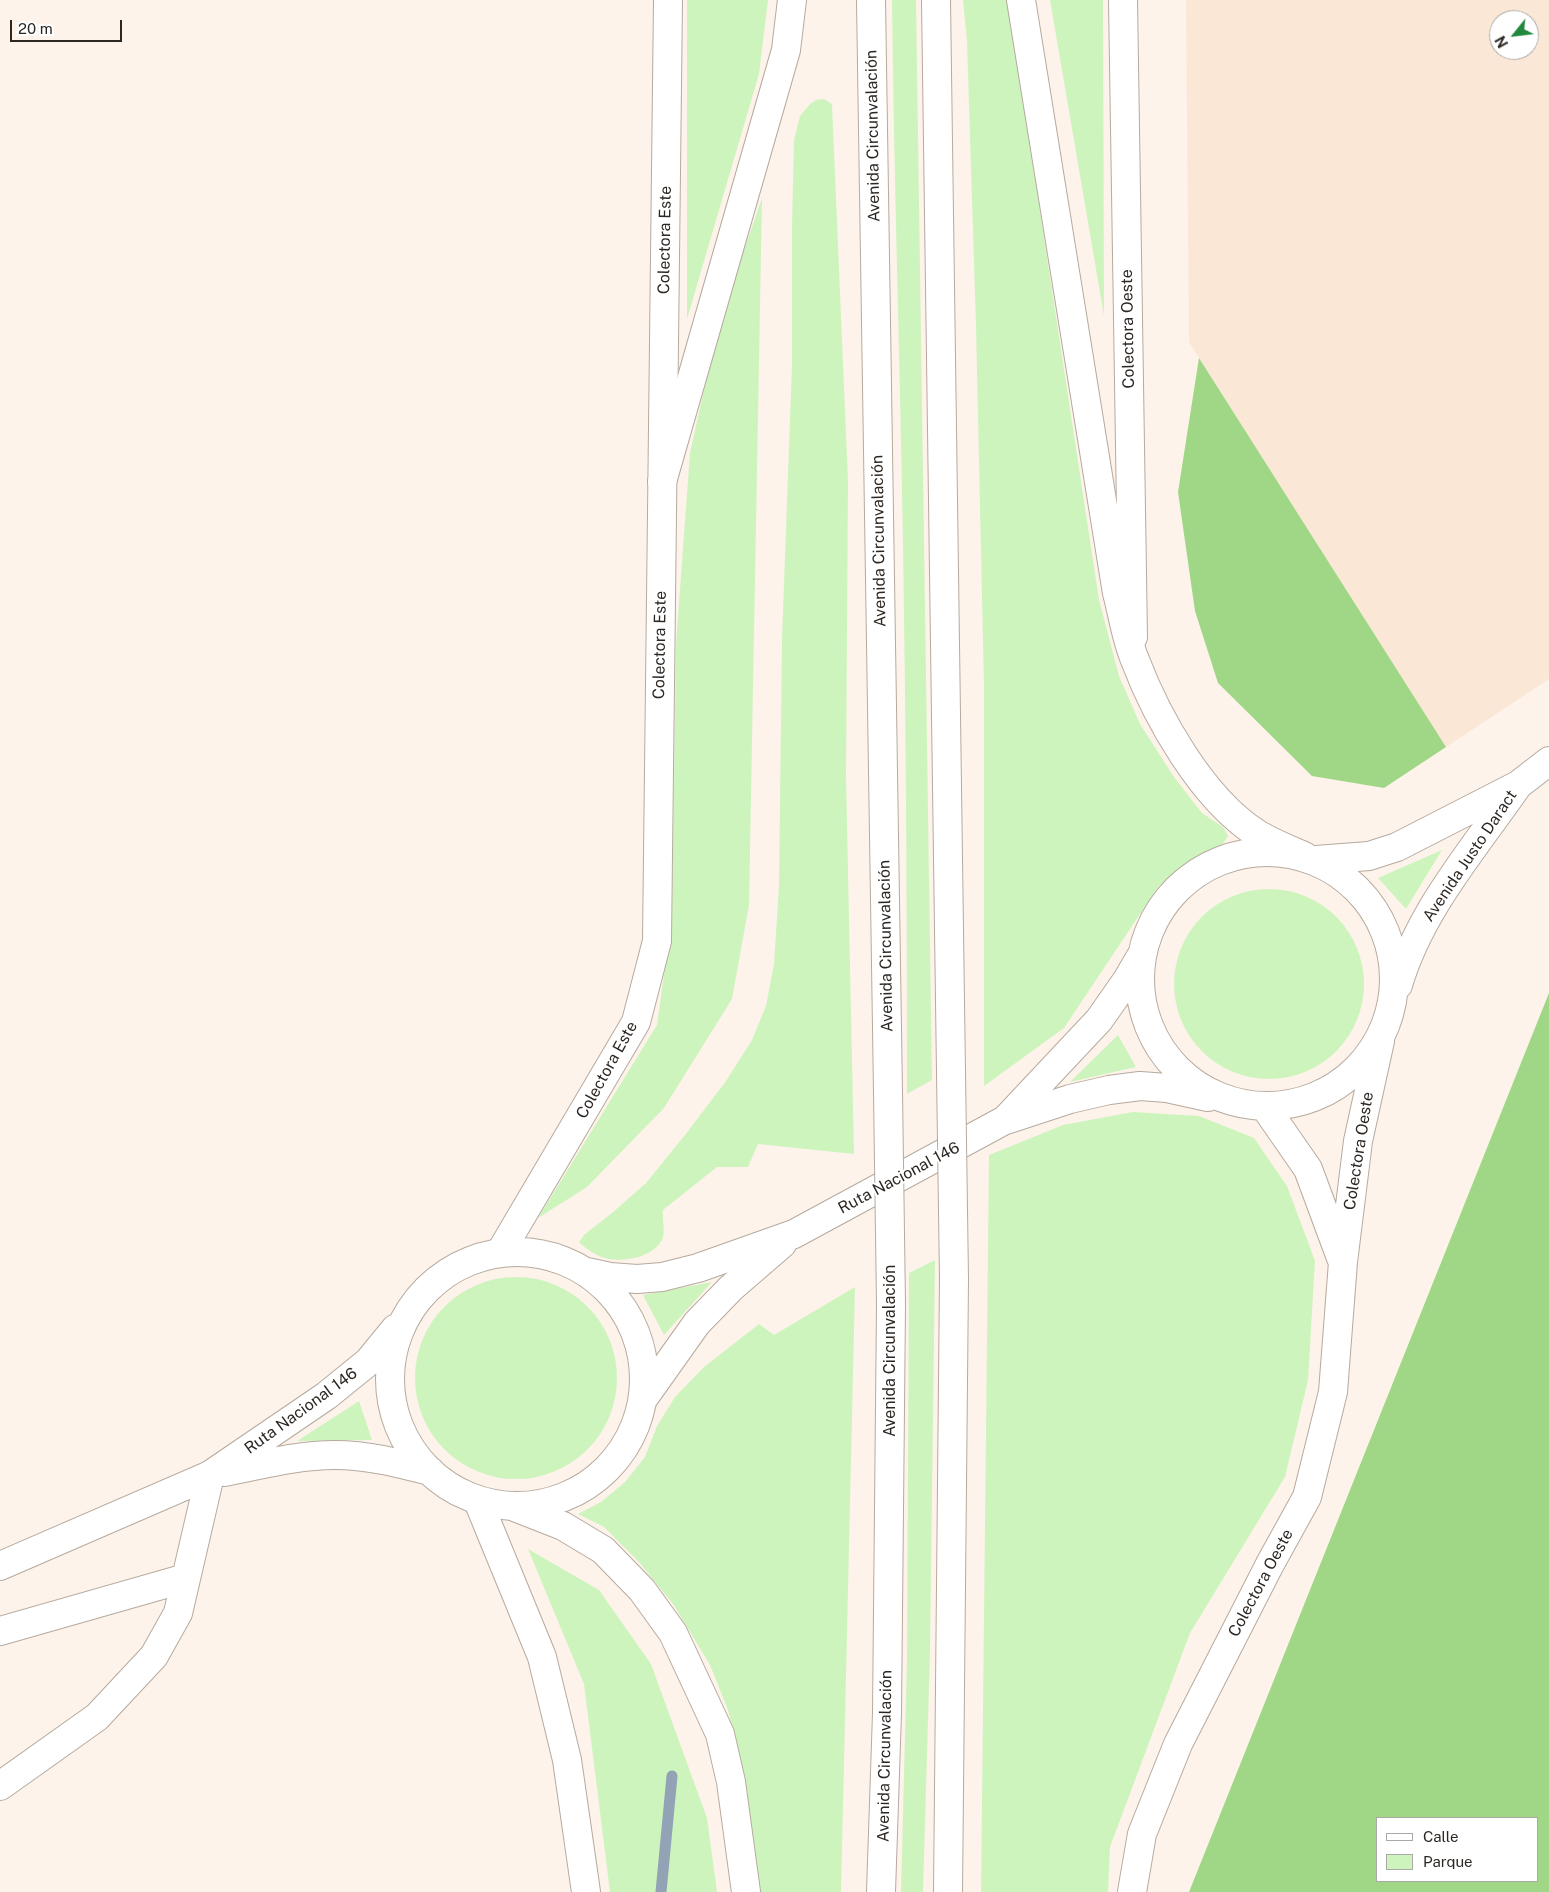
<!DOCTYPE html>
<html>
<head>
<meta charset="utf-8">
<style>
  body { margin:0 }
  #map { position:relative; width:1549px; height:1892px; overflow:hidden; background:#fdf3ea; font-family:"Public Sans",sans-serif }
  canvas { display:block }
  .legend { position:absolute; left:1376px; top:1817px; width:162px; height:65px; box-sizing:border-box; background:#fff; border:1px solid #aba9a7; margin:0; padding:6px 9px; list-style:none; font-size:15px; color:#2c2723 }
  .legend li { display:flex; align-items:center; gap:10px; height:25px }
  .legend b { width:25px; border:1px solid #aba9a7 }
  .north { position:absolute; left:1489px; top:10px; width:50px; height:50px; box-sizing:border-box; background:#fff; border:1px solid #aba9a7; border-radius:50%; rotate:241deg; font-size:14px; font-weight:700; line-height:20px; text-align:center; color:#2c2723 }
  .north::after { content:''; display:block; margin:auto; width:18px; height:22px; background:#22883e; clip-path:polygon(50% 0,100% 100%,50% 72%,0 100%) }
  .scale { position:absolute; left:10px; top:20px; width:112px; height:22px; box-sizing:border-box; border:2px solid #2c2723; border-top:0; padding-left:6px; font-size:15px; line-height:18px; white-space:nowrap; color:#2c2723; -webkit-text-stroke:4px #fff; paint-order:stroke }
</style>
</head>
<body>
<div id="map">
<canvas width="1549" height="1892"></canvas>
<ul class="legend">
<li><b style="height:6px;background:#fff"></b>Calle</li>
<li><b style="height:14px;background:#cef4be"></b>Parque</li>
</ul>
<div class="north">N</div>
<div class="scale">20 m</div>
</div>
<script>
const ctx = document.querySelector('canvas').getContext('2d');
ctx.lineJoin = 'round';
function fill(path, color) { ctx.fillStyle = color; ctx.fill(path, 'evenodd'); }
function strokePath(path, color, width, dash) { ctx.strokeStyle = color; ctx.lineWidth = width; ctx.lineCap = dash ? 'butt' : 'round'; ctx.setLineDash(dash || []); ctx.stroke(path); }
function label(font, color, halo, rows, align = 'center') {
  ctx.font = font + ' "Public Sans",sans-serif'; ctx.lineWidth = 4; ctx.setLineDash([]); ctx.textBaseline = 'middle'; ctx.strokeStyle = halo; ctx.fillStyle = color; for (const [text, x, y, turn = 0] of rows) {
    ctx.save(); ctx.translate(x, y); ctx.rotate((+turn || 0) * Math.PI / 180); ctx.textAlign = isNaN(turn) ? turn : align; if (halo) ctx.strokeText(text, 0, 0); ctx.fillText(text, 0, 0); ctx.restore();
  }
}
fill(new Path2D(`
  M1186 0H1549V679L1446 747 1189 342ZM1499 20H1529V50H1499Z`), '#fae7d6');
fill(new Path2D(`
  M687 0H768L759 74 687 319Z
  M892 0H916L932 1080 907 1094C907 911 906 727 903 544 900 363 894 181 892 0Z
  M963 0H1008L1099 600 1119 676 1140 724 1174 777 1202 813 1223 827 1228 836 1222 845 1180 868 1158 887 1064 1028 984 1086V687L976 326 967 41Z
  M1050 0H1103L1104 316Z
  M824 99 832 104 848 481 846 777 854 1154 758 1144 748 1167H717L663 1210C662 1218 665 1230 663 1237 657 1256 627 1262 609 1259 598 1257 587 1250 579 1242L585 1234 612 1213 646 1183 685 1135 726 1081 752 1040 766 1006 774 964 779 886 782 639 792 365V225L794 140 800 116 810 104 816 100Z
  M762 198 749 905 732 999 664 1108 587 1187 538 1218 657 1025 672 917 676 644 690 453 719 322Z
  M1442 850 1406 909 1378 878Z
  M1174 984a95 95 0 1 1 190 0a95 95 0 1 1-190 0Z
  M1118 1035 1136 1067 1070 1082Z
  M1133 1112 1199 1116 1254 1138 1287 1186 1315 1261 1308 1380 1285 1477 1190 1633 1110 1847 1108 1892H981L989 1155 1063 1125Z
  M935 1260 930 1652 923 1892H901L907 1659 909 1273Z
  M415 1378a101 101 0 1 1 202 0a101 101 0 1 1-202 0Z
  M712 1282 664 1335 643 1295Z
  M855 1287 841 1892H759L743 1772 728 1710 710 1665 673 1604 639 1562 604 1527 578 1514 601 1502 625 1482 645 1457 657 1426 675 1397 704 1367 759 1324 774 1335Z
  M359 1401 372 1440 297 1441Z
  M528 1549 599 1590 651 1664 707 1818 717 1892H610L584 1684Z`), '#cef4be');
fill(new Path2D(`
  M1199 358 1446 747 1384 788 1312 776 1218 683 1195 611 1178 492Z
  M1549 993V1892H1189ZM1378 1818H1538V1881H1378Z`), '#9fd786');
strokePath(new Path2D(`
  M661 1892 672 1776`), '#91a3b5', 11);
const minor = new Path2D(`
  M1123 0 1133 637
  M501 1251 636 1022 657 941 668 0
  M478 1501 542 1657 567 1760 586 1892
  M0 1631 186 1578
  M0 1786 97 1717 154 1656 178 1613 210 1475`);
const major = new Path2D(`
  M1140 979a127 127 0 1 1 254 0a127 127 0 1 1-254 0Z
  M1316 860 1369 856 1397 847 1518 785 1549 761
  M1398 985C1420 910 1474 849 1518 785
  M1265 1107 1308 1169 1341 1258
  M1006 1119 1099 1020 1127 980 1141 956
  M390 1379a127 127 0 1 1 254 0a127 127 0 1 1-254 0Z
  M587 1272 610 1277 637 1279 662 1277 698 1268 794 1234 1003 1121 1070 1099 1109 1090 1140 1086 1167 1088 1208 1097
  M643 1399 697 1323 731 1288 782 1244
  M224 1472C260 1465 297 1455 335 1455 367 1455 399 1463 430 1471
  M0 1566 210 1475 326 1396 368 1362 395 1329
  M1132 1892 1142 1834 1178 1744 1270 1564 1307 1497 1333 1392 1343 1262 1358 1141 1380 1041`);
const highway = new Path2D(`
  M871 0 888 1092
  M936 0 951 1072
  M1021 0 1117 593C1123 615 1126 639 1135 660 1157 718 1202 798 1256 833 1270 842 1288 849 1304 856
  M662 482 786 50 792 0
  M512 1506 563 1526 603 1550 642 1590 673 1633 720 1734 731 1782 746 1892
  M881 1892 887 1713 891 1305
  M948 1892 954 1279`);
strokePath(minor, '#b6aa9f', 30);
strokePath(major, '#b6aa9f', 30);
strokePath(highway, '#b6aa9f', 30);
strokePath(minor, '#fff', 28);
strokePath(major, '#fff', 28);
strokePath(highway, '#fff', 28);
const highwayBridge = new Path2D(`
  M951 1072 954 1279
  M888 1092 891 1305`);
strokePath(highwayBridge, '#b6aa9f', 30, []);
strokePath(highwayBridge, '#fff', 28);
label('16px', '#2c2723', '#fff', [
  ["Avenida Circunvalación",873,136,-91],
  ["Colectora Este",665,240,-89],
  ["Colectora Oeste",1128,329,-91],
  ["Avenida Circunvalación",879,541,-91],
  ["Colectora Este",660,645,-89],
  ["Avenida Justo Daract",1470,856,-56],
  ["Avenida Circunvalación",886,946,-91],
  ["Colectora Este",607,1070,-61],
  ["Colectora Oeste",1359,1151,-81],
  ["Ruta Nacional 146",899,1178,-28],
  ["Avenida Circunvalación",890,1351,-90],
  ["Ruta Nacional 146",301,1411,-36],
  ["Colectora Oeste",1261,1583,-62],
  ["Avenida Circunvalación",885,1756,-89]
]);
</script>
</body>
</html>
